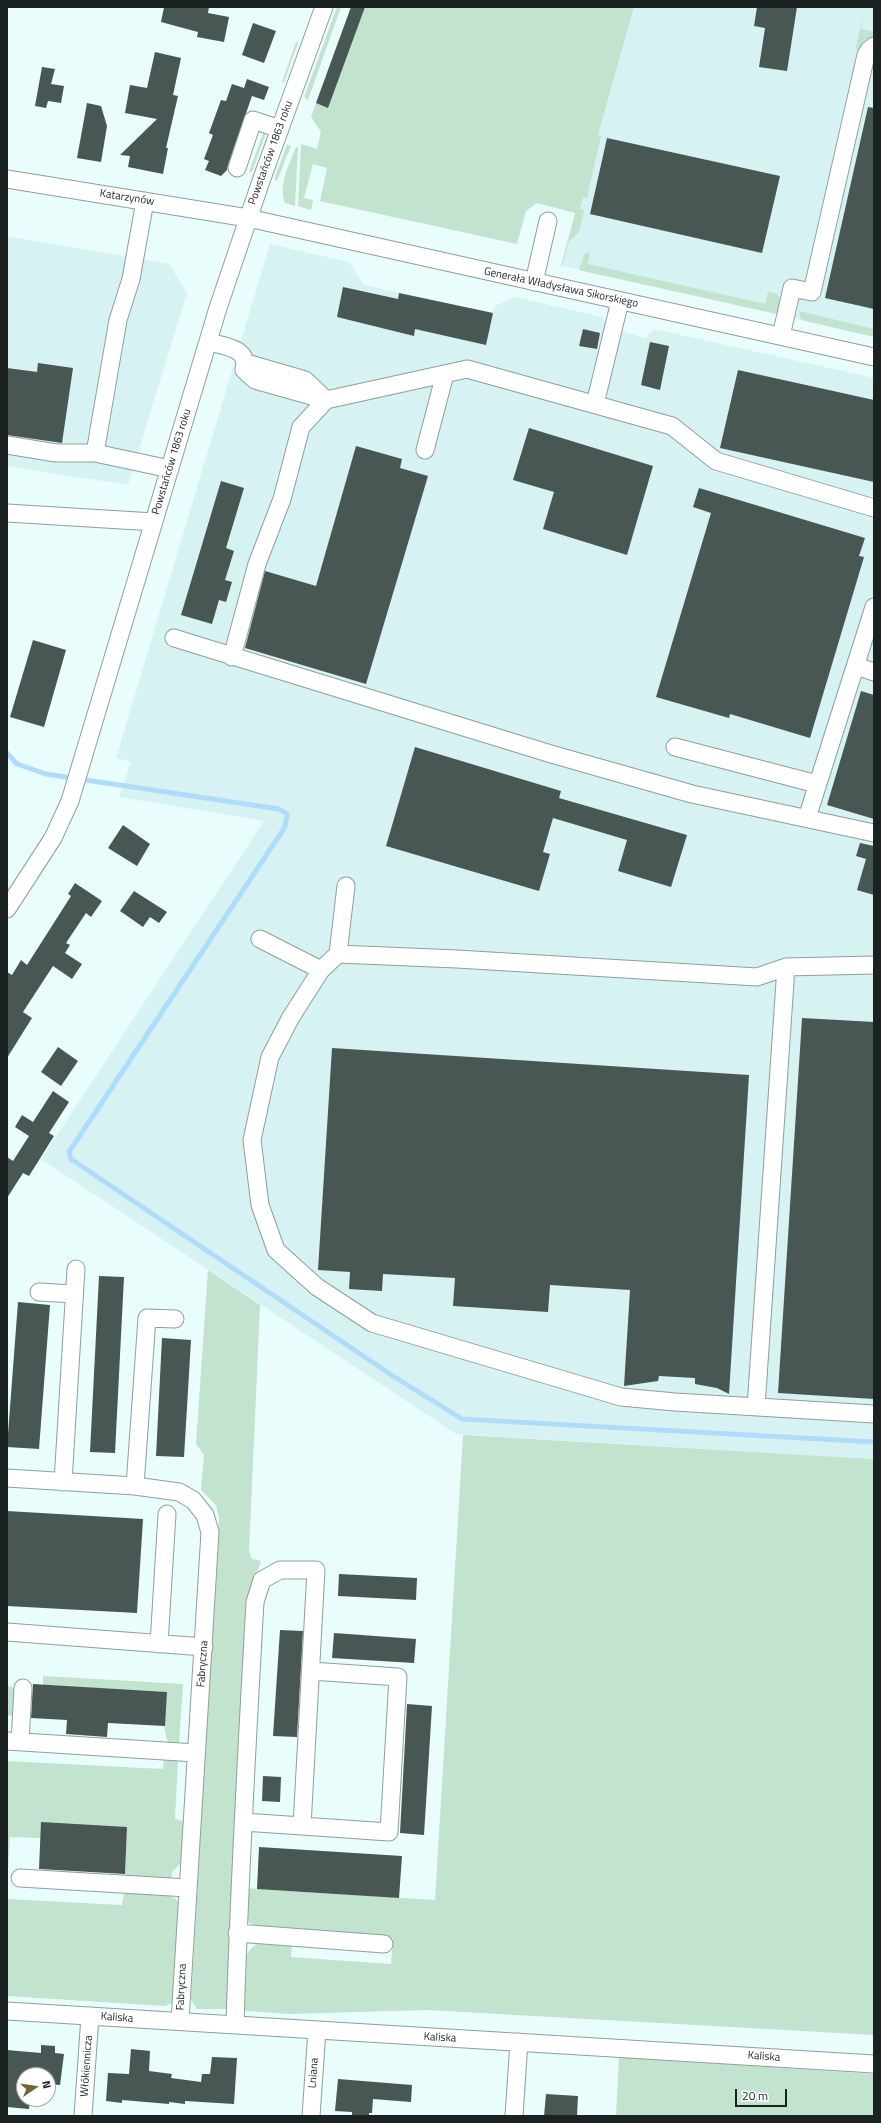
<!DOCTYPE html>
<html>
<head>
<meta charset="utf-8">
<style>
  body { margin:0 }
  #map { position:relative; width:881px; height:2123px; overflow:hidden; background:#eafdfd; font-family:"Titillium Web",sans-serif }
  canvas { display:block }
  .frame { position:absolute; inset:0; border:8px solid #1b2222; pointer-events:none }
  .north { position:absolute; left:16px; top:2067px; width:40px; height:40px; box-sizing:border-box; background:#fff; border:1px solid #a4a7a7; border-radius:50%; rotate:77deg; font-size:11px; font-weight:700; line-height:16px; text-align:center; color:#1b2222 }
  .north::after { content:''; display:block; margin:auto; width:14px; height:18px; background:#726532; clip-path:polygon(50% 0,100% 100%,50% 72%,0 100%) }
  .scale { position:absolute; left:735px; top:2089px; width:52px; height:18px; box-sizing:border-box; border:2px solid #1b2222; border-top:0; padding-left:5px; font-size:12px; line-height:14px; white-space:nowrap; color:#1b2222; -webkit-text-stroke:3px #fff; paint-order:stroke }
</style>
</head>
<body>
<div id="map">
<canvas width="881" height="2123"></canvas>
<div class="frame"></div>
<div class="north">N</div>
<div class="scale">20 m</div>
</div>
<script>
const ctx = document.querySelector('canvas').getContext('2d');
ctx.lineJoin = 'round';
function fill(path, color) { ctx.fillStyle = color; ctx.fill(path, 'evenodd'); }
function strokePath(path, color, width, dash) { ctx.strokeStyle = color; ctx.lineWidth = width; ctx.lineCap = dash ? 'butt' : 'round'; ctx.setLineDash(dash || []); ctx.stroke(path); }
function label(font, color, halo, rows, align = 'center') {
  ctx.font = font + ' "Titillium Web",sans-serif'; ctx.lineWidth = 4; ctx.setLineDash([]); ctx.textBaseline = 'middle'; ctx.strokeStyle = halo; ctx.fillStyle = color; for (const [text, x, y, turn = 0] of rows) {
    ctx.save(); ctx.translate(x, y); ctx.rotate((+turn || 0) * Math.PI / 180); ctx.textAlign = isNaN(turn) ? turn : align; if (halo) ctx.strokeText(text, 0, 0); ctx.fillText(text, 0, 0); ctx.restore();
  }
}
fill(new Path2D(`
  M634 7H874V336L561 266Z
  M7 236 169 264 187 293 128 485 7 466Z
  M270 244 349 262 364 285 493 313 495 306 515 297 602 317 607 326 645 338 654 329 874 378V1459L456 1434 41 1159 264 821 119 797 131 762 116 758Z`), '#d6f2f2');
fill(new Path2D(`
  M337 7H341L308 100 304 97Z
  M351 7H634L598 135 601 136 587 198 583 197 580 209 584 210 579 232 569 241 562 266H561L575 213 537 203 526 211 517 244 320 201 327 168 313 164 304 198 313 200 311 210 298 206 301 144 317 149 321 132 311 117Z
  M865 7 861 29 874 32V37L865 40 855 52Z
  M296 42 298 43 284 82H282Z
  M264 131 266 133 252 172H249Z
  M287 145 291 146 277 181 274 179Z
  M296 147 298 148 295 206 285 203C278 184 289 166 296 147Z
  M585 253H590L588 264 765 304 768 292 777 294 780 299 777 314 579 270Z
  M799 311 874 329V337L801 320Z
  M208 1270 260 1305 249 1551 252 1559 261 1561 252 1586 227 2009H197L191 2000 219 1518 216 1505 201 1490 204 1455 196 1444Z
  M463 1435 874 1459V2035L428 2010 289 2014 245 2011 242 2006C243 1983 236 1945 267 1941 275 1940 284 1942 292 1943L291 1957 391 1964 393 1938 254 1925 246 1921 242 1888 435 1900Z
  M43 1676 183 1684 179 1745 169 1743C161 1730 166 1708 167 1692L43 1685Z
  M7 1685 16 1689 13 1715 7 1716Z
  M164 1758 178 1761 175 1819 186 1822 181 1863 172 1872 171 1879 125 1877 127 1827 40 1838 10 1837 7 1884V1761L163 1769Z
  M124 1893 170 1896 176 1899 180 1905 173 2002 165 2006 7 1996V1899L122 1905Z
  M619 2057 874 2074V2116H616Z`), '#c2e3cd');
strokePath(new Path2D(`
  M7 753 17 764 46 774 279 809 287 814 285 827 69 1152 71 1159 393 1376 462 1419 874 1442`), '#b0dcfb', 5);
fill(new Path2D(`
  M164 7H209L208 13 229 17 224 42 197 37 198 32 161 22Z
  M351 7H365L328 108 316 103Z
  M757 7H797L787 71 759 67 765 28 754 26Z
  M253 23 276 31 264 63 242 55Z
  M155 52 181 58 173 95 178 96 166 148H168L163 174 128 167 130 156 120 155 157 119 125 113 130 85 147 88Z
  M42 67 55 69 51 84 64 86 61 103 48 101 46 108 35 106Z
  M247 79 269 87 264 100 252 96 228 165 227 170 221 176 205 170 209 161 204 159 213 135 209 133 221 100 226 101 232 84 244 88Z
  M87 103 101 106 107 126 101 162 77 158Z
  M868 107 874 108V309L825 298Z
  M607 138 780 176 762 253 590 214Z
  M343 287 398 299 399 293 493 313 486 345 415 329 414 336 337 317Z
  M583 329 600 333 597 349 579 346Z
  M650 342 669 346 660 390 641 385Z
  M38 363 73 368 62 443 7 435V368L37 372Z
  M738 370 874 400V482L720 448Z
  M529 428 653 466 627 555 543 529 554 492 513 480Z
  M356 446 402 459 400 468 428 476 366 684 245 648 265 571 316 586Z
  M221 481 244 488 226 548 234 551 225 580 232 582 226 602 219 600 212 624 181 615Z
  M699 488 865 538 859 556 864 557 810 738 730 714 729 718 656 697 711 513 693 507Z
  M33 640 66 650 44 727 10 717Z
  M861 691 874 695V819L827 805Z
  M415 747 561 791 559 798 687 835 671 887 618 871 627 840 553 818 543 852 550 854 539 891 386 846Z
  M123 825 150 844 137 866 108 848Z
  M860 843 874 846V895L857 890 866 859 856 856Z
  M75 883 102 901 91 917 86 913 66 943 70 945 65 953 82 964 72 979 53 966 23 1012 32 1018 7 1058V972L12 975 21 960 27 965 71 896 68 894Z
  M134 891 167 912 159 923 150 917 143 927 120 911Z
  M802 1018 874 1022V1399L778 1393Z
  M58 1047 78 1061 61 1086 41 1072Z
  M332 1048 749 1075 729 1394 717 1388 695 1384V1378L659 1376 658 1381 624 1386 630 1290 550 1285 548 1312 453 1306 455 1278 383 1274 382 1291 349 1289 350 1272 318 1270Z
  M53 1091 69 1102 49 1133 54 1136 29 1176 23 1173 7 1198V1157L13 1161 29 1136 15 1127 22 1115 33 1122Z
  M99 1276 124 1277 115 1453 90 1452Z
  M18 1302 50 1305 39 1449 7 1447Z
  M162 1338 191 1340 184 1457 156 1456Z
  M7 1511 143 1519 137 1613 7 1606Z
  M339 1574 417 1578 416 1600 338 1596Z
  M280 1630 303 1631 297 1737 273 1736Z
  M334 1633 416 1639 414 1663 332 1658Z
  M33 1684 167 1692 165 1726 108 1723 107 1737 66 1734 67 1720 31 1718Z
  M407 1704 432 1706 424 1835 400 1833Z
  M263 1776 281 1777 280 1802 262 1801Z
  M41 1822 127 1827 125 1874 39 1869Z
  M259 1847 402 1856 399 1898 257 1889Z
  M41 2045 55 2046V2053L64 2054 60 2085 48 2084V2075H24V2099H30L29 2109 7 2107V2050L41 2053Z
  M131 2049 150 2051 149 2071 172 2074 171 2078 201 2082 202 2074H210L212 2057 237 2058 234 2104 185 2101V2104L169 2102V2104L122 2100V2103L106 2101 108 2073 129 2074Z
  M338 2079 412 2085 411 2102 373 2099 372 2113H369V2116H352V2112L335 2111Z
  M546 2094 578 2096 577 2116H544Z`), '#485753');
const minor = new Path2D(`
  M237 168 253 120 280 129
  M7 179 248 218 874 357
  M145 201 131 279 118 320 95 453 170 469
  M534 282 548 221
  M781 336 792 288 812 292 866 55 869 50 874 46
  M208 342C224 346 250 348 244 370L255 380 326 400 467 369 672 426 716 461 874 508
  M595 404 620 301
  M7 445 56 453H95
  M425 450 445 374
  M7 513 154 522
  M174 638 551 754 692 794 874 833
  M232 657 257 564 282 499 301 427 326 400 305 380 246 363
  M856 666 874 672
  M675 747 817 784
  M807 818 874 607
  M7 909 53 838 70 801 218 308 261 181 324 7
  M260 939 321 970 338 954 457 959 757 977 786 967 874 965
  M338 954 346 886
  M321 970 291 1017 270 1057 252 1140 260 1205 276 1250 317 1287 372 1323 621 1397 675 1402 874 1414
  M39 1292 74 1294
  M756 1407 786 967
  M7 1478 135 1486 179 1492 193 1500 205 1515 210 1532 180 2021
  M63 1482 76 1269
  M135 1486 147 1318 175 1319
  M7 1632 204 1647
  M159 1644 167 1514
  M7 1741 196 1753
  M20 1742 23 1688
  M302 1826 389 1832 398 1677 311 1671
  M20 1878 188 1888
  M237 1933 384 1944
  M7 2011 874 2064
  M235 2025C239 1884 247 1743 255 1602L262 1580 280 1570H316L302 1826 243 1822
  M83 2116 90 2016
  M311 2116 317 2030
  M514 2116 519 2042`);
strokePath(minor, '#8d9f9f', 19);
strokePath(minor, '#fff', 17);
label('11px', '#1b2222', '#fff', [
  ["Powstańców 1863 roku",271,153,-70],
  ["Katarzynów",127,198,9],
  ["Generała Władysława Sikorskiego",561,288,12],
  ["Powstańców 1863 roku",172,462,-73],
  ["Fabryczna",203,1664,-86],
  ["Fabryczna",182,1987,-87],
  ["Kaliska",117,2018,4],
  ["Kaliska",440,2038,3],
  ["Kaliska",764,2057,4],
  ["Włókiennicza",87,2066,-86],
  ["Lniana",314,2073,-86]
]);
</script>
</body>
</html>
